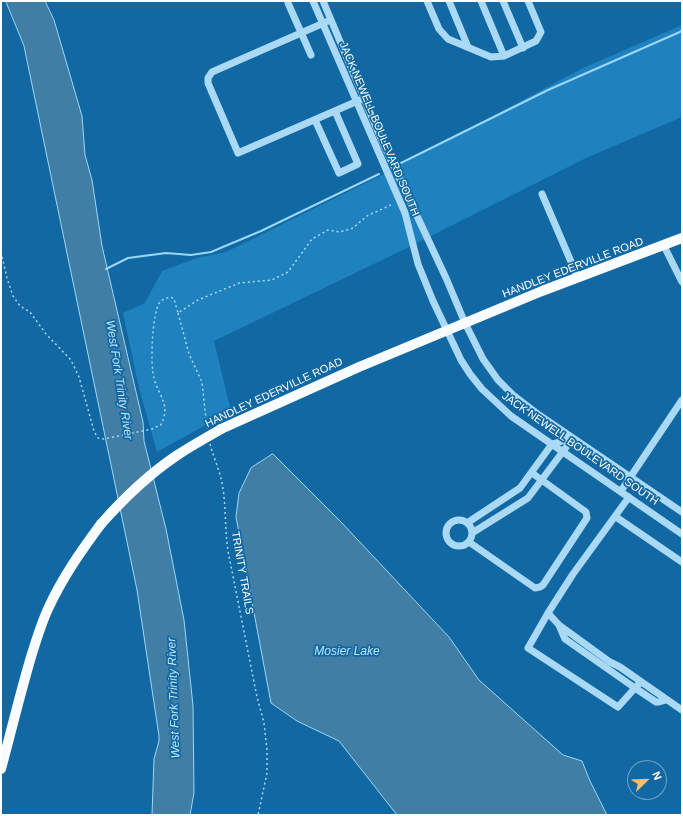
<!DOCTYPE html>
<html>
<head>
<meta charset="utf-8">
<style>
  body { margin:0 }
  #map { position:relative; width:683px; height:816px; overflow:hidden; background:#1168a2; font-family:Helvetica,sans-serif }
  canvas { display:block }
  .frame { position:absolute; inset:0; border:2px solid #fff; pointer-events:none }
  .north { position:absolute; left:627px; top:760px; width:40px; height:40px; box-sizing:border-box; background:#1168a2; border:1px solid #70a4c7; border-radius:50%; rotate:67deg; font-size:11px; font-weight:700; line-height:16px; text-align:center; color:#fff }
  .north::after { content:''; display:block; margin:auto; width:14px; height:18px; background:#ffbd6e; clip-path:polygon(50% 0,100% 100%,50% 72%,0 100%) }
</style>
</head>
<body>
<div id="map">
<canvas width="683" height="816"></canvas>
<div class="frame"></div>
<div class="north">N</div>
</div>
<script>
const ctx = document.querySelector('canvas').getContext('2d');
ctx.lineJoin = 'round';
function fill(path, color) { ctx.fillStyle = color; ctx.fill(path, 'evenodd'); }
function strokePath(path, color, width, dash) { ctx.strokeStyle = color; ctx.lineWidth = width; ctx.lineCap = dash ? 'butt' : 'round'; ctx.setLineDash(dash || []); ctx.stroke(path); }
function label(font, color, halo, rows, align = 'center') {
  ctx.font = font + ' Helvetica,sans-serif'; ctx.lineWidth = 3.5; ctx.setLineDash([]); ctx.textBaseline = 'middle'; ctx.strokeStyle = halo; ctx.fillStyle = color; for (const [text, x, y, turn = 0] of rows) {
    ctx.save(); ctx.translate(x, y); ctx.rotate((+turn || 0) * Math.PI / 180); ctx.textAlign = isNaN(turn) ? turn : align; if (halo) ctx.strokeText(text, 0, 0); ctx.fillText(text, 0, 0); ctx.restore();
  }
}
fill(new Path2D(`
  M682 25V117L586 158 405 249 214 341 231 411 157 452 139 388 123 313 145 303 162 271 197 258 226 252 384 174 581 69Z`), '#1f82bf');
const water = new Path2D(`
  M6 1H45L54 20 82 116 85 155 92 180 102 246 143 422 144 441 166 529 184 620 193 706 194 793 190 815H152L154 759 159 741V736L137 590 24 46Z
  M273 454 341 522 449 637 479 680 563 755 582 761 590 781 607 815H397L339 741 297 721 271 703 236 517 239 493 251 468Z`);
fill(water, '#417ea6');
strokePath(water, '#9bd7f9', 1);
strokePath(new Path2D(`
  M401 163 548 90 682 31
  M106 269 128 258 166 253 191 255 211 252 261 231 379 174`), '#9bd7f9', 2);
strokePath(new Path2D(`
  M1 252 7 278 13 296 20 306 30 312 46 334 71 360 79 377 94 431 98 438 104 439 152 429 156 427 160 426C172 406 159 397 154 378 150 365 152 312 160 302 163 299 167 298 171 297L174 299 178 313 198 300 239 283 272 280 288 272 312 239 328 230 340 232 353 228 367 216 393 204
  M178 313 189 354 202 382 207 429
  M210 444C214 459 221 473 223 489 226 509 225 530 228 551L257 697 264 723 267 750V773L258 815`), '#aad9f5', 1.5, [2, 3]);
strokePath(new Path2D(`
  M313 1 405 213 418 264 433 301 461 360 470 374 482 389 511 416 682 534
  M323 1 382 141 446 278 465 323 483 359 498 380 513 395 539 415 682 512
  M427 1 439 29 448 39 491 57 504 56 536 41 541 32 528 1
  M449 1 468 47
  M481 1 504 56
  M503 1 523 48
  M288 3 311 55
  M326 22 212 72 208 78V83L238 153 360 100
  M315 120 339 173 358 164 335 111
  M542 194 578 278
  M664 246 682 282
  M621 491 682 400
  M629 497 573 574 548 613 559 625 610 662 620 667 682 710
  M616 517 682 562
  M446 533a13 13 0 1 1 26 0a13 13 0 1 1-26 0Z
  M467 523 520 488 552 444 573 438
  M472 533 528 498 573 438
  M469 542 535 588 540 587 543 585 587 518 586 512 532 473
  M548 613 528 648 618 707 635 688 656 702H659L666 700
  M559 625 565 639 635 688 639 684`), '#aad9f5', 7);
strokePath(new Path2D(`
  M221 429 359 367 542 291 682 238
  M1 769C11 732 20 694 31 657 36 641 41 624 48 609 62 578 81 551 101 524`), '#f8fcff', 10);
strokePath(new Path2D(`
  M101 524C124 498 148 475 176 456 191 446 206 438 221 429`), '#f8fcff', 10);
label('11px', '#fff', '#1168a2', [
  ["JACK NEWELL BOULEVARD SOUTH",379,129,67],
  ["HANDLEY EDERVILLE ROAD",573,268,-21],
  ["HANDLEY EDERVILLE ROAD",274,393,-25],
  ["JACK NEWELL BOULEVARD SOUTH",580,449,35],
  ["TRINITY TRAILS",242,573,80]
]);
label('italic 12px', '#c2e6fc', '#1168a2', [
  ["West Fork Trinity River",119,380,81],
  ["Mosier Lake",347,652],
  ["West Fork Trinity River",174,698,-92]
]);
</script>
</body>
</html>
